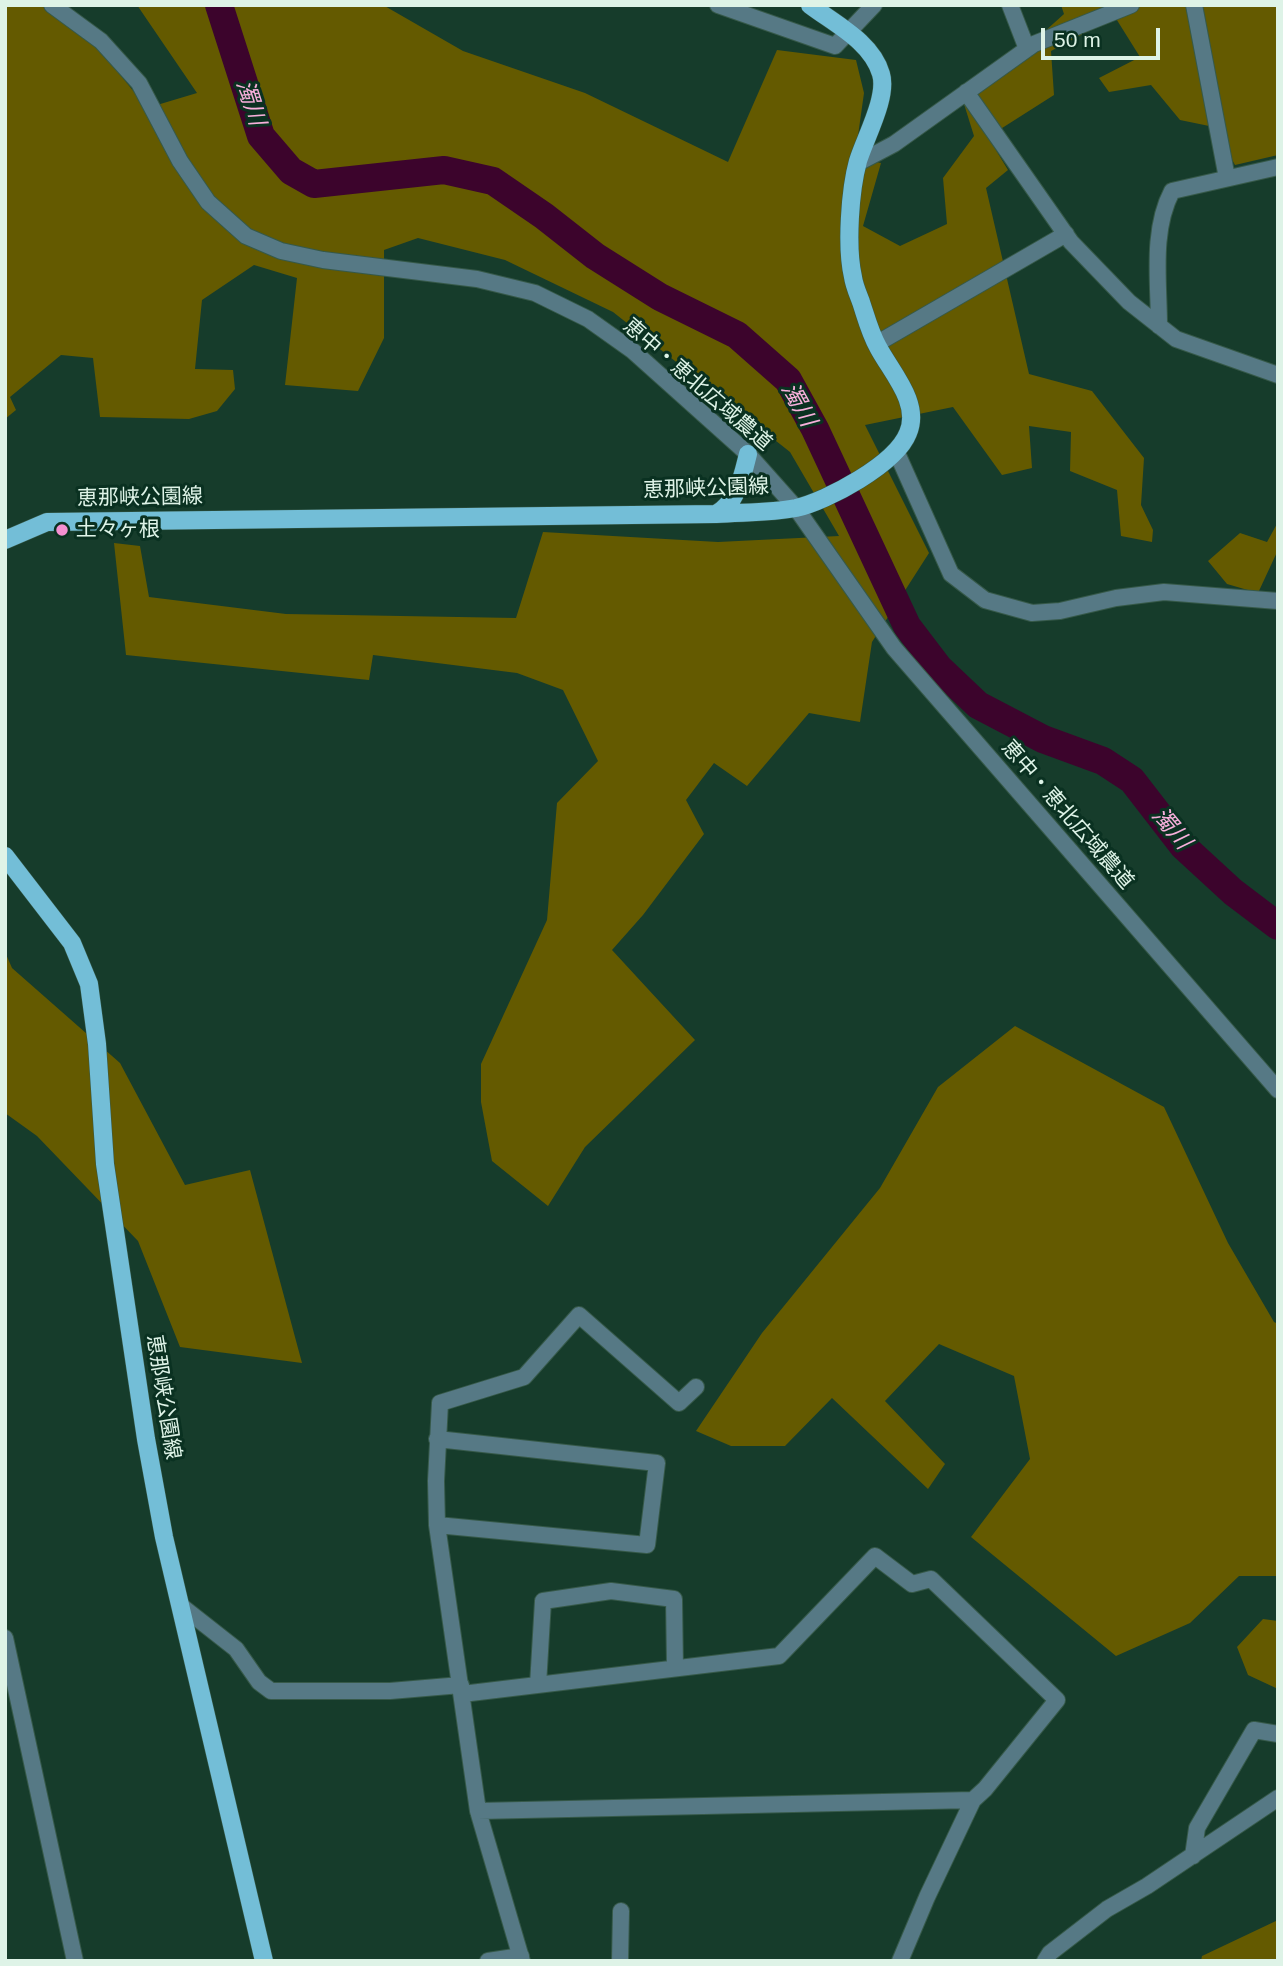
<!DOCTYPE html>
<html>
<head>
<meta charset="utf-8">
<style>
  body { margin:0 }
  #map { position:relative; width:1283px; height:1966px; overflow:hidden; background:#163c2b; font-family:Arial,sans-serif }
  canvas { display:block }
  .frame { position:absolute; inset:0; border:7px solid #def3e7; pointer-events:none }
  .scale { position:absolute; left:1041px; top:28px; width:119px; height:32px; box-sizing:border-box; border:4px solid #def3e7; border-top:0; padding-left:9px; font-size:21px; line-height:24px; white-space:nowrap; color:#def3e7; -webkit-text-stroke:5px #0a3121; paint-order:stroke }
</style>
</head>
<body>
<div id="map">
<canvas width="1283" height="1966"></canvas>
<div class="frame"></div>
<div class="scale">50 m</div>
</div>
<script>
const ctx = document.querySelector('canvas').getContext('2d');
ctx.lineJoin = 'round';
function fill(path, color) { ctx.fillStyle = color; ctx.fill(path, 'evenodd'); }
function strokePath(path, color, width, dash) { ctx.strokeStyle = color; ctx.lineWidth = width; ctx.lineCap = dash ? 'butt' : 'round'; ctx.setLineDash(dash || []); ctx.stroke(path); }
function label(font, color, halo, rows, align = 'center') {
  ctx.font = font + ' Arial,"Noto Sans JP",sans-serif'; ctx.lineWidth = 6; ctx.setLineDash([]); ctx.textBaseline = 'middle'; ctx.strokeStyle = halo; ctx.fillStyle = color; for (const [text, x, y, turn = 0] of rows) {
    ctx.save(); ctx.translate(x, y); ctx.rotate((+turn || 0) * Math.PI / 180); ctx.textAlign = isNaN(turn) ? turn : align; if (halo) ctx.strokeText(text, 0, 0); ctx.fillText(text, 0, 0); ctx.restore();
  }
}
fill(new Path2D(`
  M5 5H40L56 14 97 46 147 108 197 93 137 5H383L463 51 585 93 728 162 777 50 856 60 864 93 855 157 881 163 863 226 900 246 947 224 943 178 974 136 964 104 1064 14 1061 5H1278V155L1235 165 1214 127 1180 120 1151 85 1109 92 1099 78 1140 57 1115 17 1051 51 1054 95 988 137 1008 170 986 188 1029 374 1092 391 1144 458 1141 505 1153 530 1152 542 1121 536 1117 490 1070 471 1071 432 1029 426 1032 468 1002 475 953 407 865 425 929 553 872 642 860 722 809 713 747 786 714 763 686 800 704 834 643 915 612 950 695 1040 585 1147 548 1206 492 1161 481 1102V1064L547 920 557 803 598 761 563 690 517 673 373 655 369 680 126 655 114 543 140 546 149 597 286 614 516 618 543 532 718 542 839 536 790 452 613 312 505 260 418 238 384 250V338L358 391 285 385 297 278 254 265 202 300 195 369 233 370 235 389 217 411 189 419 100 417 93 358 61 355 10 397 16 410 5 419Z
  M1278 522V550L1258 593 1227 584 1208 561 1240 533 1267 542Z
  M5 952 12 968 120 1063 185 1185 250 1170 302 1363 180 1347 138 1241 37 1136 5 1113Z
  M1015 1026 1164 1107 1228 1243 1274 1322 1278 1324V1576H1239L1190 1623 1116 1656 971 1537 1030 1459 1014 1376 939 1344 885 1401 945 1464 928 1489 832 1398 785 1446H731L696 1431 762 1333 880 1188 938 1087Z
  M1263 1619 1278 1621V1689L1248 1675 1237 1647Z
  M1278 1920V1961H1201L1202 1956Z`), '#645a00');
strokePath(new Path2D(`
  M219 5 261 136 291 171 314 184 444 170 493 181 544 216 595 256 660 297 737 335 788 380 815 429 907 626 939 668 978 705 1043 739 1103 761 1132 780 1183 846 1233 892 1278 926`), '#3c042c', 28);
const minor = new Path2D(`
  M52 5 101 41 139 83 180 161 208 202 246 236 281 251 323 260 477 279 535 293 588 319 633 351 748 454 796 508 894 648 1278 1090
  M718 5 835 46 874 5
  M1010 5 1027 49
  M1194 5 1227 178
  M966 92 1071 242 1129 302 1176 339 1278 375
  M858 163 894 144 1034 44 1131 5
  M1159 326C1159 282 1151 231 1172 191L1278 167
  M876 344 1066 234
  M896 451 951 574 985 600 1032 613 1060 611 1116 598 1164 592 1278 601
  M437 1439 657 1463 647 1545 437 1525
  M180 1605 236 1649 259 1682 271 1691H390L461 1685
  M5 1638 75 1961
  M538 1685 543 1601 611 1591 674 1599 675 1668
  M462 1694 779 1656 875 1556 912 1584 931 1579 1057 1700 985 1789 973 1800 927 1897 900 1961
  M478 1811 973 1800
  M1193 1856 1197 1828 1254 1730 1278 1734
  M488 1961 521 1956
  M522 1961 478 1811 437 1525 436 1481 440 1403 524 1377 579 1315 679 1403 696 1387
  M620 1961 621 1911
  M1045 1961 1050 1953 1107 1909 1147 1886 1278 1798`);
const major = new Path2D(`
  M716 514C738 501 742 478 748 454
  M5 540 47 522 716 514C742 512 770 513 796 508 827 501 896 464 908 433 921 403 891 372 878 347 870 333 866 317 861 302 858 294 854 285 853 277 846 247 850 190 858 161 865 138 888 97 881 74 872 42 835 24 810 5
  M5 856 72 943 89 984 97 1044 105 1164 146 1439 164 1537 264 1961`);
strokePath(minor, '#365949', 18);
strokePath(major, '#365949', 19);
strokePath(minor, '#567985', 16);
strokePath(major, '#73bed7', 18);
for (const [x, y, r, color] of [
  [62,530,7,"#f590d1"]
]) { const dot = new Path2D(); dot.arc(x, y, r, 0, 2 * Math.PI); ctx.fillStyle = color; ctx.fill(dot); strokePath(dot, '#0a3121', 2.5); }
label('21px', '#def3e7', '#0a3121', [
  ["恵中・恵北広域農道",697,385,41],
  ["恵那峡公園線",706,489,-2],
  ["恵那峡公園線",140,498,-1],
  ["恵中・恵北広域農道",1067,815,49],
  ["恵那峡公園線",163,1397,81]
]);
label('21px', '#def3e7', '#0a3121', [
  ["土々ヶ根",76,530]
], 'left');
label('italic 23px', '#f7afdb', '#0a3121', [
  ["濁川",250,103,72],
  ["濁川",798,405,61],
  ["濁川",1171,829,50]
]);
</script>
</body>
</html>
